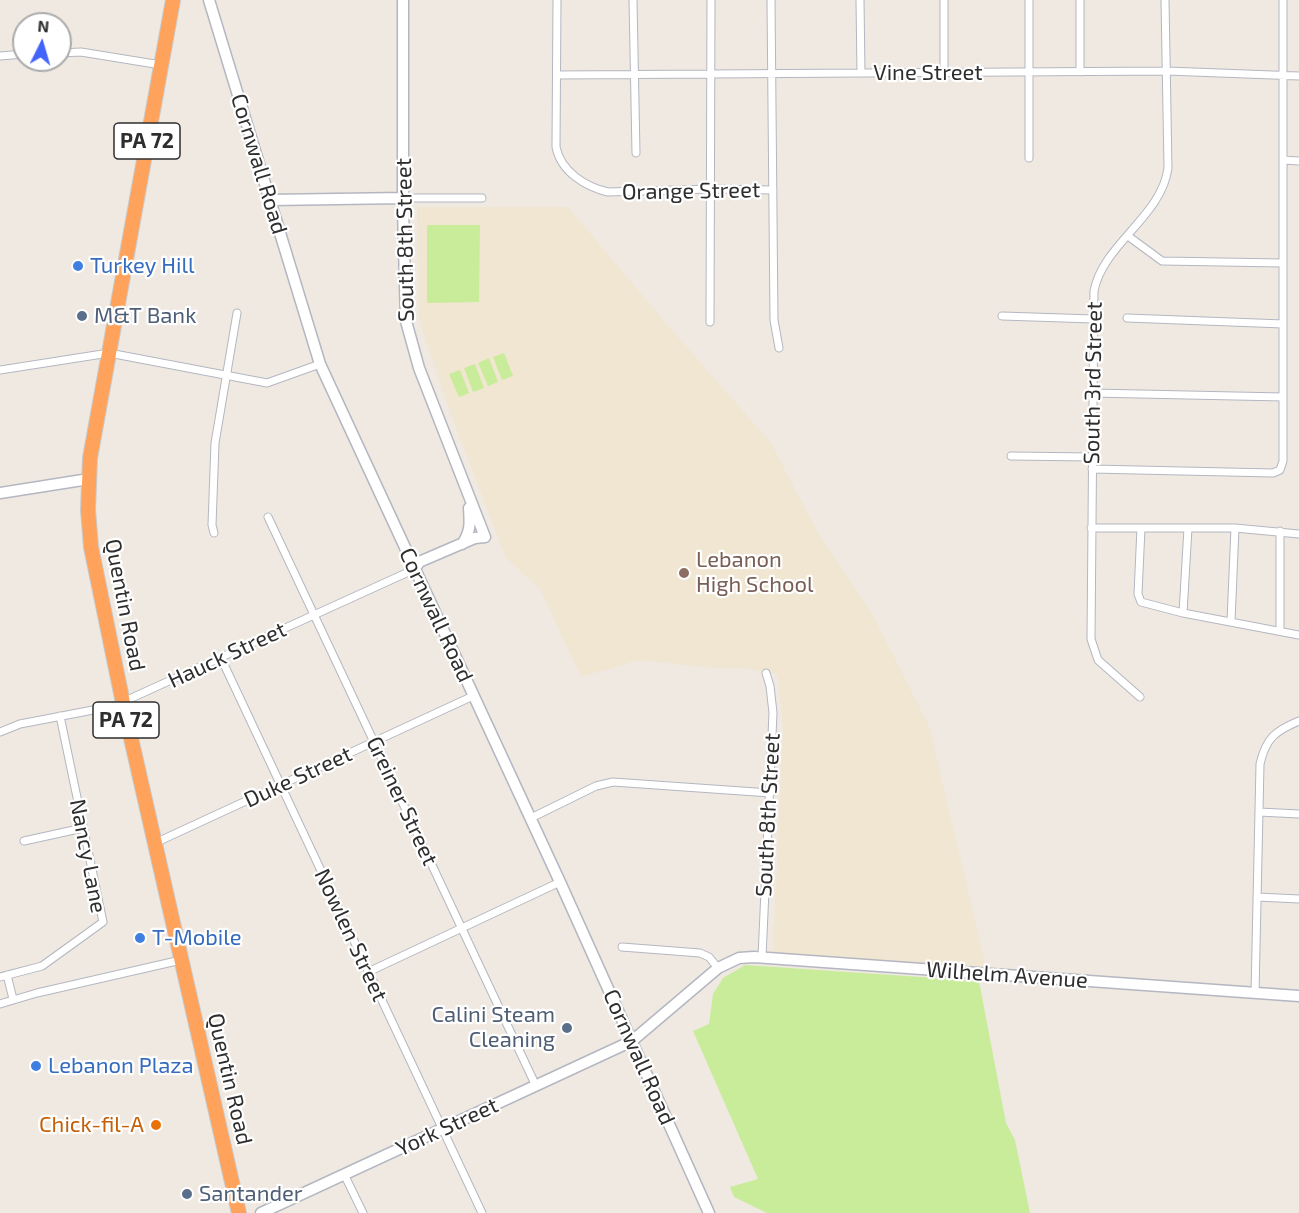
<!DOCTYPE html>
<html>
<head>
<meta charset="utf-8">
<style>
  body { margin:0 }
  #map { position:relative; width:1299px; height:1213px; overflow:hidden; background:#efe9e1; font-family:"Exo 2",sans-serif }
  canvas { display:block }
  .north { position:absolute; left:12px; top:12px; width:60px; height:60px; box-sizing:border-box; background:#fff; border:2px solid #ababab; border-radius:50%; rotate:5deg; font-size:16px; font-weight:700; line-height:24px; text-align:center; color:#2e2e2e }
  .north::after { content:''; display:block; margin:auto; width:21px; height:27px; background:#4264fb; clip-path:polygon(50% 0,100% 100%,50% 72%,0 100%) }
</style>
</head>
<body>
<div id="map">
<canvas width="1299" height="1213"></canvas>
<div class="north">N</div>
</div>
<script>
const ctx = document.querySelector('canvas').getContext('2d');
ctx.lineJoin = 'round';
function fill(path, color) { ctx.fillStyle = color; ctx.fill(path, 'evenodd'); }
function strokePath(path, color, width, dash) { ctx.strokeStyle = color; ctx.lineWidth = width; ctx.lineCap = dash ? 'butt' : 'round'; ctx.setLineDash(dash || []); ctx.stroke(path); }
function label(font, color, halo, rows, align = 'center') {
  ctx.font = font + ' "Exo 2",sans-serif'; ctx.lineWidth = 4.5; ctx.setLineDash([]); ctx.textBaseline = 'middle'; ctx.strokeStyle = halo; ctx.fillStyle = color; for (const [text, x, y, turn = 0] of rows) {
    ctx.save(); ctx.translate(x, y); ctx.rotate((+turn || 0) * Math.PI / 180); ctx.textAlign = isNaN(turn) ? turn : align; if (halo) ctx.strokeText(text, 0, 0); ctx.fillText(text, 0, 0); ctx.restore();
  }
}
fill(new Path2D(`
  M417 207H568L664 321 771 443 818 533 874 617 929 726 986 967 773 954 783 730 778 674 743 668H713L639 660 581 677 540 589 506 558 451 415 419 319Z`), '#f0e6d1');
fill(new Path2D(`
  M427 225H480L479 302 427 303Z
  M504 353 513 376 502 380 493 357Z
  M489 358 498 382 488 386 478 363Z
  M475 364 484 388 473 392 464 368Z
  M460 370 469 393 459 397 449 374Z
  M745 965 979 981 1006 1123 1015 1140 1030 1213H767L734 1197 730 1187 758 1179 693 1031 709 1024 713 994 723 978Z`), '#c9ec9a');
const street = new Path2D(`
  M557 0 556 147C561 172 586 187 608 192L710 189 773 190
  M633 0 636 153
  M771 0 774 320 779 348
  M860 0 861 73
  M944 0V72
  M1029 0V158
  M60 53 81 52 161 65
  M0 56 24 54
  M1080 72V0
  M558 75 1167 71 1299 76
  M1283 160 1299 161
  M403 198H482
  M1128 236 1162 261 1283 263
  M1002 316 1093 319
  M1127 318 1283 324
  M710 322 711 0
  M0 370 109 353 267 383 320 364
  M1092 393 1283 397
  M1011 456 1092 457
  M1092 469 1273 473 1280 470 1283 461V0
  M268 517 536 1086
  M1091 528H1235L1299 534
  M1141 528 1138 594 1141 602 1183 613 1299 635
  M214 533 212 525 215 443 237 313
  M1183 613 1188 528
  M1231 621 1235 528
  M1280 631V531
  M221 658 482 1213
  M1140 697 1098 660 1091 639 1094 291C1103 244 1162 216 1168 168L1165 0
  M0 732 20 724 114 706 415 569
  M1259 812 1299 814
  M531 818 596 786 613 782 770 793
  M24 841 83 828
  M155 843 473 696
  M1257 897 1299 899
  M622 947 700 953 709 957 718 968
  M762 957 773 713 770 686 766 673
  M368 972 560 882
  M7 975 13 999
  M0 977 42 966 103 922 60 716
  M1255 993 1260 764C1266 738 1275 731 1299 721
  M0 1004 37 993 181 960
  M344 1174 363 1213`);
const secondary = new Path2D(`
  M209 0 320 364 560 882 709 1213
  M403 0V209L406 321 419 368 485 537
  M270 200 403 198
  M0 493 89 479
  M462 544C471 532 470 522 469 508
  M415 569 419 562 475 538 485 537
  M261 1213 632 1041 718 968 739 958 754 957 1299 996`);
const highway = new Path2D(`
  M173 0 90 458 88 510 91 547 123 703 239 1213`);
strokePath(street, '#b4b7c1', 9);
strokePath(secondary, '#b4b7c1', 13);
strokePath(highway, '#c9c9c9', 16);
strokePath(street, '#fff', 7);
strokePath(secondary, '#fff', 10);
strokePath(highway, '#ffa35c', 14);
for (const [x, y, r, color] of [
  [78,266,6,"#3f7fe0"],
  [82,316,6,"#5c6f8a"],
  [684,573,6,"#8d6e63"],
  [140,938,6,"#3f7fe0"],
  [567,1028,6,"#5c6f8a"],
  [36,1066,6,"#3f7fe0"],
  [156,1125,6,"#e8710a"],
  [187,1194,6,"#5c6f8a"]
]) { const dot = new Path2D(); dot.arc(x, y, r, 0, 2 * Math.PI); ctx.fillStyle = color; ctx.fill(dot); strokePath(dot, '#fff', 2); }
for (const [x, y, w] of [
  [147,141,66],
  [126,720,66]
]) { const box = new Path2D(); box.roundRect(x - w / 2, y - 18, w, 36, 4.5); ctx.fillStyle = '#fff'; ctx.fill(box); strokePath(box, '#2e2e2e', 1.5); }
label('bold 21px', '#2e2e2e', null, [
  ["PA 72",147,141],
  ["PA 72",126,720]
]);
label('22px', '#2e2e2e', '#fff', [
  ["Vine Street",928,73],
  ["Cornwall Road",259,164,73],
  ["Orange Street",691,191,-1],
  ["South 8th Street",405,240,-91],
  ["South 3rd Street",1093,383,-89],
  ["Quentin Road",125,605,79],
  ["Cornwall Road",436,615,65],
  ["Hauck Street",227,655,-25],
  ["Duke Street",298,777,-25],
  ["Greiner Street",402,801,65],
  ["South 8th Street",768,815,-87],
  ["Nancy Lane",88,856,79],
  ["Nowlen Street",351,935,65],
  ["Wilhelm Avenue",1007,975,4],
  ["Cornwall Road",639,1057,66],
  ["Quentin Road",230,1079,77],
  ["York Street",447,1127,-25]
]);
label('22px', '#366cbe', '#fff', [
  ["Turkey Hill",90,266],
  ["T-Mobile",152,938],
  ["Lebanon Plaza",48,1066]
], 'left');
label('22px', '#4e5e75', '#fff', [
  ["M&T Bank",94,316],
  ["Calini Steam",555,1015,"right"],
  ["Cleaning",555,1040,"right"],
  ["Santander",199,1194]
], 'left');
label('22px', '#785e54', '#fff', [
  ["Lebanon",696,560],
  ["High School",696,585]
], 'left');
label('22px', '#c56008', '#fff', [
  ["Chick-fil-A",144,1125]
], 'right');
</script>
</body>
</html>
